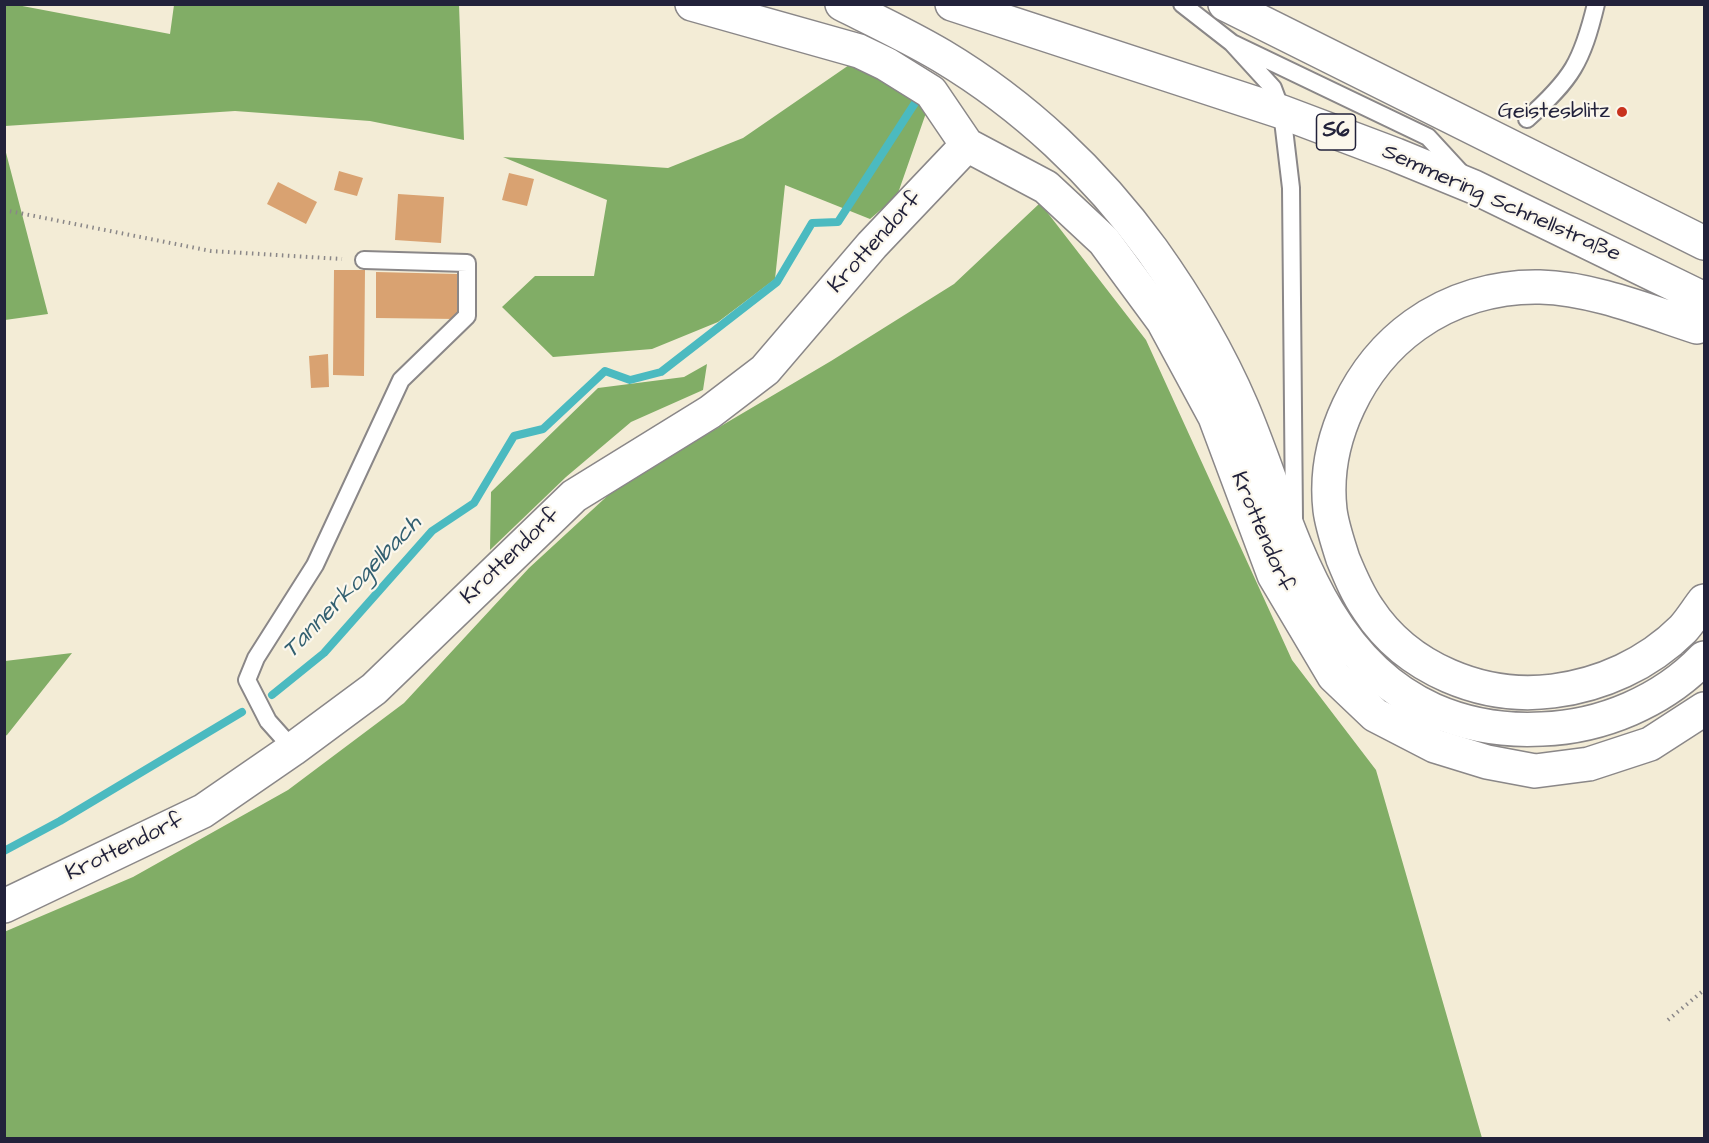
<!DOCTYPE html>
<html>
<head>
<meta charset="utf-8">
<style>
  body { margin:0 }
  #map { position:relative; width:1709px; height:1143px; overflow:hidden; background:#f3ecd6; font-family:"Architects Daughter",sans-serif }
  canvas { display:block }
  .frame { position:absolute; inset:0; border:6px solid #22223b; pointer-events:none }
</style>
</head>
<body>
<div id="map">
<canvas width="1709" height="1143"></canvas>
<div class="frame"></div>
</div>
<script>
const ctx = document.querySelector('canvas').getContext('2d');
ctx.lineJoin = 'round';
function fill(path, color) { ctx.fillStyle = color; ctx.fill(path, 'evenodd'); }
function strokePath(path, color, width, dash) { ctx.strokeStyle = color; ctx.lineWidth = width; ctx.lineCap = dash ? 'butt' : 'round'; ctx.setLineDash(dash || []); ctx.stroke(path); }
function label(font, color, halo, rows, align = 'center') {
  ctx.font = font + ' "Architects Daughter",sans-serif'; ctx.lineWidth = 4.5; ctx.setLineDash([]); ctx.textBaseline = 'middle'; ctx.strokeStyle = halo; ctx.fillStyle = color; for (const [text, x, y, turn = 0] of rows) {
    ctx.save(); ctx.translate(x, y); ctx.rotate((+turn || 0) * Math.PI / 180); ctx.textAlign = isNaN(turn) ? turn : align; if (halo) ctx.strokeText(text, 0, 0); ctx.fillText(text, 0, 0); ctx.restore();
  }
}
fill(new Path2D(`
  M5 4 17 5 170 34 174 5H459L464 140 370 121 235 111 5 126Z
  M852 63 914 95 926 113 897 196 870 219 785 185 775 279 718 322 652 349 553 357 502 307 535 276H594L607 200 503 157 668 168 743 138Z
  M4 145 48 314 5 320H4Z
  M1040 203 1146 340 1292 660 1376 770 1482 1138H5L4 932 133 877 288 790 404 703 529 568 616 488 831 361 954 284Z
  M707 364 703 390 631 422 566 477 490 550 491 492 598 388 684 377Z
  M72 653 7 735 5 736V661Z`), '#81ad66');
strokePath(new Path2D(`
  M272 695 324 653 432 531 474 503 514 436 543 429 605 371 630 380 661 372 777 282 812 223 838 222 915 103
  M4 851 60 821 242 712`), '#4bbac0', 8);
fill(new Path2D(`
  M339 171 363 178 357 196 334 190Z
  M509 173 534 179 527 206 502 200Z
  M278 182 317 202 306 224 267 204Z
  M398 194 444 197 441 243 395 240Z
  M334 270H365L364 376 333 375Z
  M376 272 457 274V319L376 318Z
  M328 354 329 387 311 388 309 356Z`), '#d9a271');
const service = new Path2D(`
  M1182 4 1232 43 1428 137 1463 175
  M1232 43 1273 88 1282 112 1291 188 1294 519
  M1527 119C1572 79 1582 62 1596 4
  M293 749 268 721 247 680 256 658 315 565 401 380 467 316V263L364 260`);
const minor = new Path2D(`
  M692 4 859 51 886 64 931 92 967 145 1046 187 1104 241 1163 321 1215 417 1274 575 1334 676 1375 715 1435 746 1487 762 1535 771 1589 764 1650 744 1704 709
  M4 906 203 811 293 749 374 689 574 496 710 412 765 370 872 245 967 145`);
const motorway = new Path2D(`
  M842 4C876 21 910 37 942 56 1024 105 1096 173 1152 250 1187 299 1218 351 1242 407 1288 515 1314 657 1433 710 1467 725 1505 731 1542 729 1602 727 1663 701 1704 658
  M952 4 1282 112 1396 155 1474 187 1704 299
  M1225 4 1704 243
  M1704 325 1697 327C1648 311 1591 288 1540 287 1496 286 1451 299 1415 325 1359 365 1322 440 1330 510 1332 526 1338 543 1343 559 1350 576 1357 593 1368 609 1407 669 1483 700 1553 691 1601 685 1648 664 1683 629 1691 620 1697 610 1704 601`);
strokePath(service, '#8a8788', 20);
strokePath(minor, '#8a8788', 36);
strokePath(motorway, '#8a8788', 36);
strokePath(new Path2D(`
  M4 210 211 251 342 259
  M1668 1020 1704 990`), '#8a8788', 4, [1.5, 4.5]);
strokePath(service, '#fff', 16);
strokePath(minor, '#fff', 33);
strokePath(motorway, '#fff', 33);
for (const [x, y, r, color] of [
  [1622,112,6,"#c8321e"]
]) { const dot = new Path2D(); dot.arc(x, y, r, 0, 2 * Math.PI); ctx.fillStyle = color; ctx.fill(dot); strokePath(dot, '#fbf7ec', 2); }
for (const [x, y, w] of [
  [1336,132,39]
]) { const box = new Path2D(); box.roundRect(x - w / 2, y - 18, w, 36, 4.5); ctx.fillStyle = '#fbf7ec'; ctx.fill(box); strokePath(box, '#22223b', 1.5); }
label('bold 21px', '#22223b', null, [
  ["S6",1336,132]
]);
label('22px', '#22223b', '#fbf7ec', [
  ["Geistesblitz",1610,112]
], 'right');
label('22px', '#22223b', '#fbf7ec', [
  ["Semmering Schnellstraße",1501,204,24],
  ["Krottendorf",876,243,-48],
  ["Krottendorf",1261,532,67],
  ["Krottendorf",511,557,-44],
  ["Krottendorf",125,848,-26]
]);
label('italic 24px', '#325f70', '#fbf7ec', [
  ["Tannerkogelbach",353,588,-46]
]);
</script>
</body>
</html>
